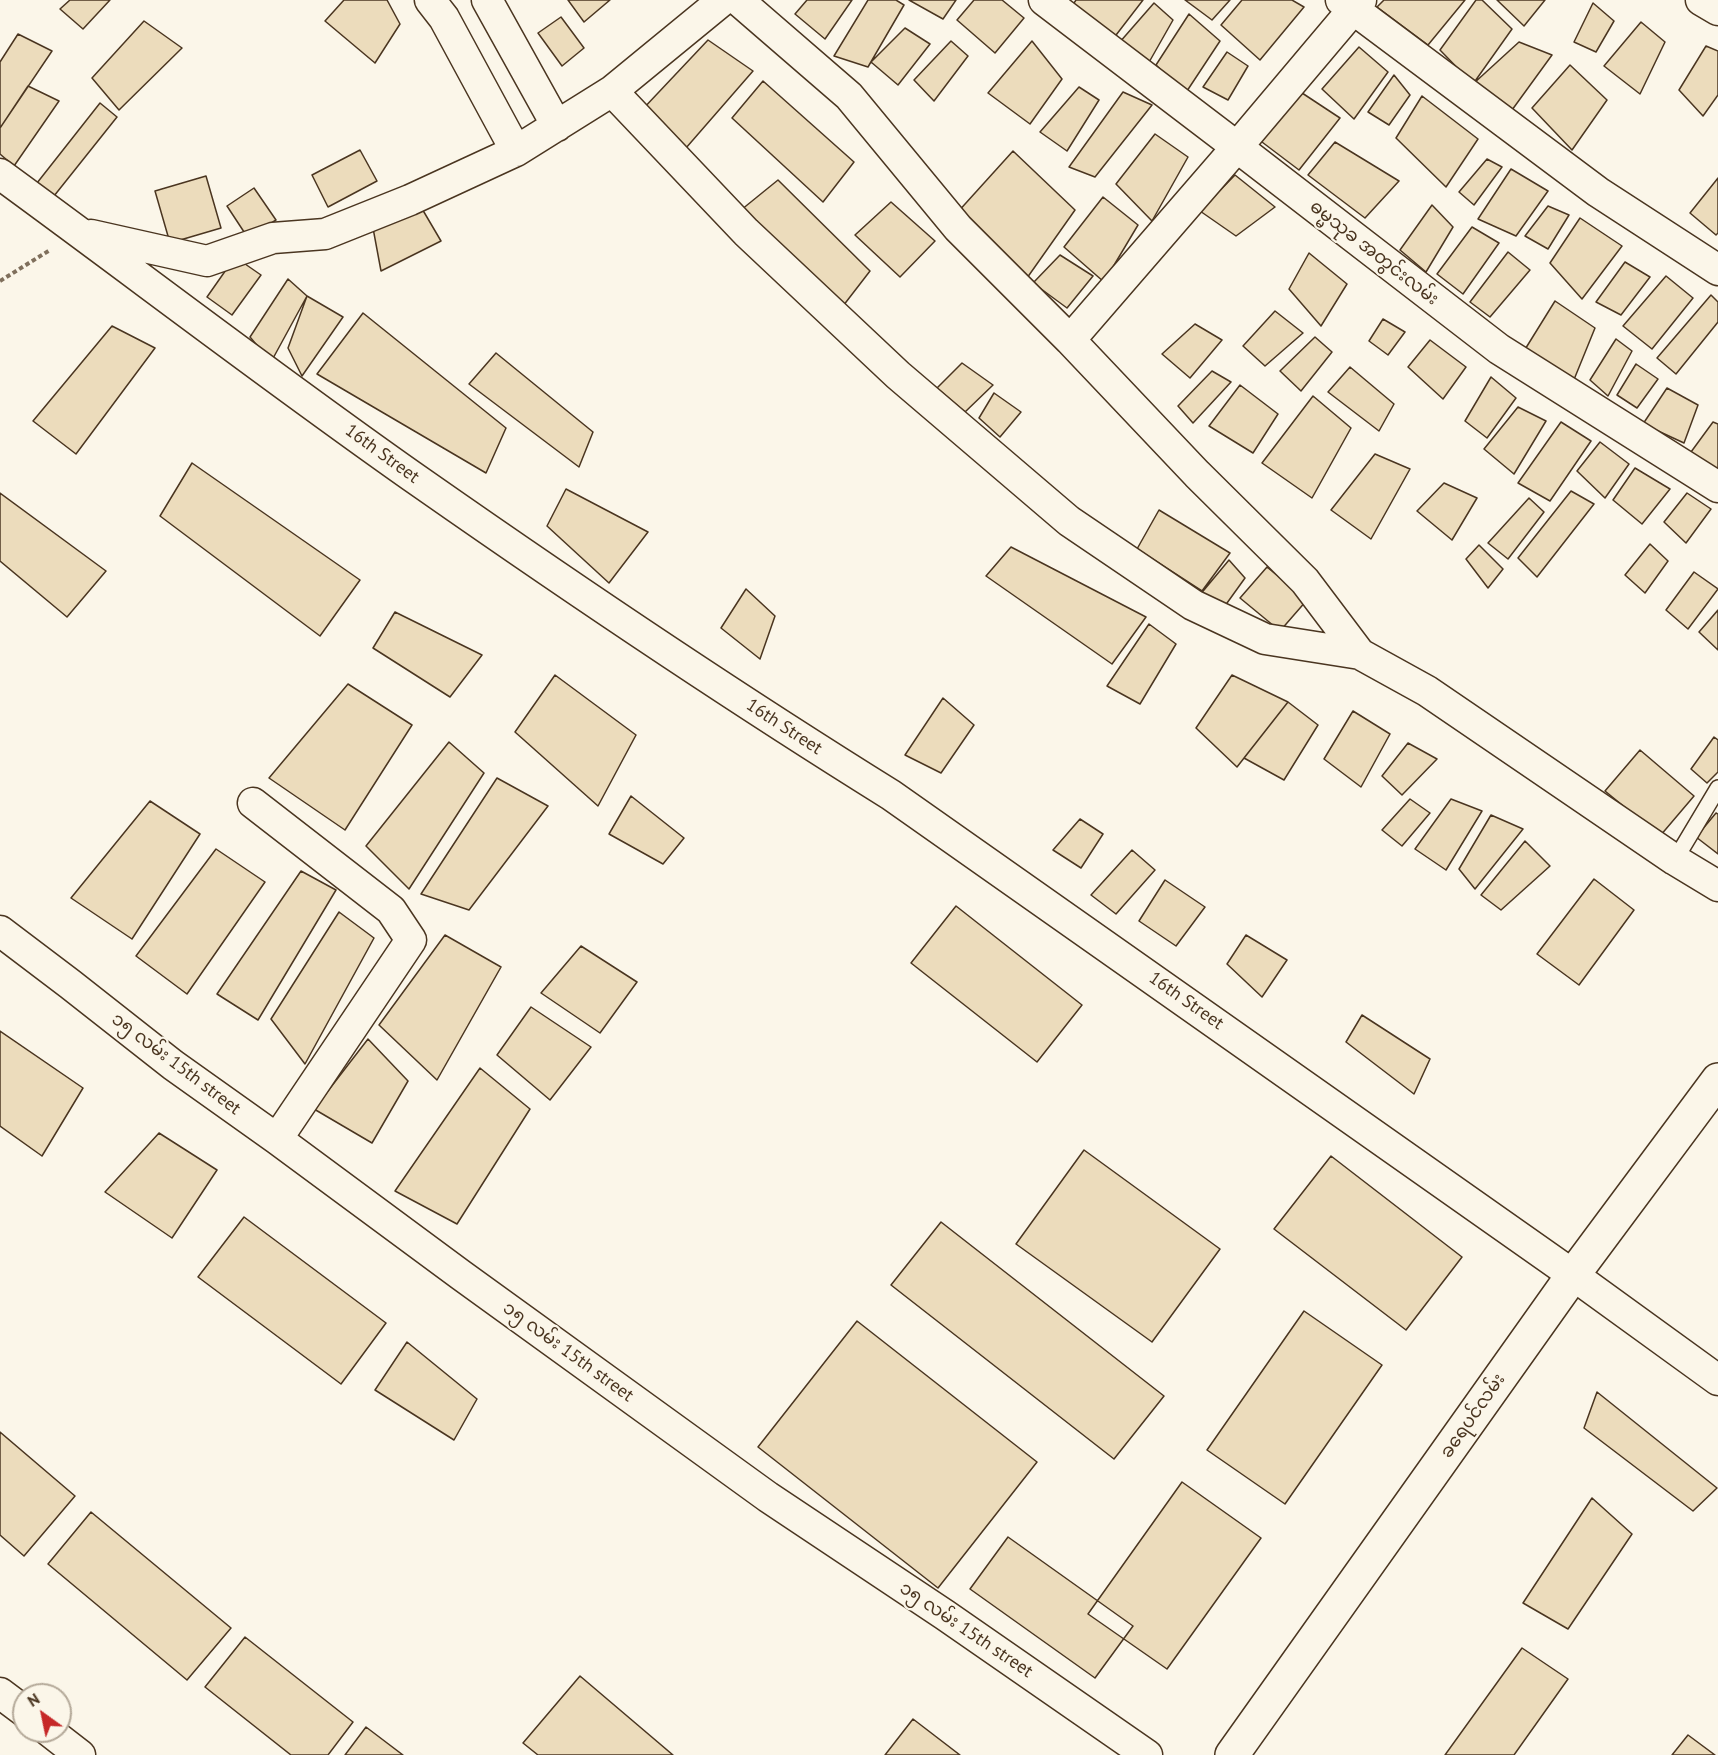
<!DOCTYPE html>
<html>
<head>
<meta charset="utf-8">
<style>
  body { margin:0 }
  #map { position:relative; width:1718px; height:1755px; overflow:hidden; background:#fbf6e9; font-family:"PT Sans",sans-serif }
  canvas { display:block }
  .north { position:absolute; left:12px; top:1683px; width:60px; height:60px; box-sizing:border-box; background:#fbf6e9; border:2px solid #b4a999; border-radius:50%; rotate:327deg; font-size:16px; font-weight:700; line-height:24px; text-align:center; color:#4a3520 }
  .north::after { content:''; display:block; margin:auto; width:21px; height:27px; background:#c62828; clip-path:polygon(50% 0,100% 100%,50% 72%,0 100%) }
</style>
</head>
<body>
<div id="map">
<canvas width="1718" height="1755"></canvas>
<div class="north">N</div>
</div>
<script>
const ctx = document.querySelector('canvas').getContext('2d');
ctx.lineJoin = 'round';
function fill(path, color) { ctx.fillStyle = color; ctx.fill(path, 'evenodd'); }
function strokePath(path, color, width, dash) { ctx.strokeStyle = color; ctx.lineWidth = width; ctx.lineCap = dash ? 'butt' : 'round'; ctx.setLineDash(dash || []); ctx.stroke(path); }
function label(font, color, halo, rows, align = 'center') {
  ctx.font = font + ' "PT Sans","Noto Sans Myanmar",sans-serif'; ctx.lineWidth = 4.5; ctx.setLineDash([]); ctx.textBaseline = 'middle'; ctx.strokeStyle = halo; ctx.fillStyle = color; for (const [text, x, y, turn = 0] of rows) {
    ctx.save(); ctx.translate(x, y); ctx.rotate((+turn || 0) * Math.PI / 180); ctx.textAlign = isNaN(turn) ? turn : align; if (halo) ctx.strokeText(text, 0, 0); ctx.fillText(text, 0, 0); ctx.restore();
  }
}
const building = new Path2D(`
  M70 0H110L83 29 60 9Z
  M344 0H387L400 24 375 63 325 21Z
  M568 0H610L584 22Z
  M807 0H852L825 39 795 14Z
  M868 0H896L904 5 868 67 834 56Z
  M909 0H956L943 19Z
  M974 0H1002L1024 18 995 53 957 20Z
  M1076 0H1143L1113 39 1070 9Z
  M1185 0H1230L1212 20Z
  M1242 0H1292L1304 7 1260 60 1221 25Z
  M1384 0H1465L1428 45 1377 7Z
  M1476 0H1482L1512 29 1473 84 1440 50Z
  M1497 0H1545L1524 26Z
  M1154 3 1173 20 1148 64 1119 43Z
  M1593 3 1614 21 1596 52 1574 42Z
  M1189 14 1220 41 1185 94 1156 65Z
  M561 17 584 48 562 66 538 33Z
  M144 21 182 48 119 110 92 78Z
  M1641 22 1665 42 1640 94 1604 66Z
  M905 28 930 44 898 85 871 62Z
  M18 34 52 51 0 128V62Z
  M708 40 753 71 679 156 641 111Z
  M951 41 968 56 934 101 914 80Z
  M1032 41 1062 79 1030 124 988 93Z
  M1519 42 1552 55 1512 110 1473 84Z
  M1706 46 1718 51V95L1703 116 1679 90Z
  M1359 47 1388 72 1354 119 1322 89Z
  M1227 52 1248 66 1228 100 1203 87Z
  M1570 65 1607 100 1572 150 1532 108Z
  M1394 75 1410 95 1389 125 1368 112Z
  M763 81 854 162 823 202 732 118Z
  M28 86 59 101 14 166 0 154V128Z
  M1079 87 1099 100 1067 151 1040 132Z
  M1296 89 1340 118 1299 170 1258 139Z
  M1123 92 1152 105 1095 177 1069 167Z
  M1422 96 1478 139 1446 187 1396 138Z
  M100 103 117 117 54 196 37 183Z
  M1155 134 1188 157 1152 221 1116 184Z
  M1335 142 1399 181 1365 218 1308 175Z
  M360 150 377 181 328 207 312 175Z
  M1013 151 1075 210 1027 278 956 214Z
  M1487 159 1502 167 1474 205 1459 192Z
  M1511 169 1548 191 1516 236 1478 219Z
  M1235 175 1275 207 1236 236 1200 211Z
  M206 176 221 228 170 243 155 191Z
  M1718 178V233L1716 235 1690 213Z
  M778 180 870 271 843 306 741 210Z
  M254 188 276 220 248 238 227 206Z
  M1103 197 1138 225 1104 282 1064 247Z
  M891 202 935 241 900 277 855 235Z
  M1432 205 1453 227 1426 272 1400 250Z
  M1548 206 1569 215 1548 249 1525 236Z
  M421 207 441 241 381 271 373 228Z
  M1580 218 1622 246 1582 299 1550 263Z
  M1472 227 1499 243 1463 294 1437 274Z
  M1508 252 1530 270 1490 317 1470 302Z
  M1309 253 1347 284 1321 326 1289 289Z
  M1060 255 1093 276 1067 308 1033 283Z
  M235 257 261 275 232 315 207 297Z
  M1625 262 1650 277 1621 315 1596 302Z
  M1666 276 1693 298 1652 349 1623 326Z
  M288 279 307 296 271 362 250 337Z
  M1711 295 1718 302V322L1676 374 1657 358Z
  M307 296 343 317 302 376 288 348Z
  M1555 301 1595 328 1573 382 1524 351Z
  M1275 311 1303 333 1265 366 1243 346Z
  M363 313 506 428 486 473 317 374Z
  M1383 319 1405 332 1388 355 1369 341Z
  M1195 324 1222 340 1190 378 1162 354Z
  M112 326 155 348 76 454 33 421Z
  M1315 337 1332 352 1301 391 1280 371Z
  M1616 339 1632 351 1608 396 1590 380Z
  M1430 340 1466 367 1443 399 1408 367Z
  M496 353 593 432 579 467 469 384Z
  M962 363 993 385 965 412 937 388Z
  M1636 364 1658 379 1637 408 1617 395Z
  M1350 367 1394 404 1379 431 1328 392Z
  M1212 371 1231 382 1193 423 1178 406Z
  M1491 377 1516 398 1487 438 1465 421Z
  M1240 385 1278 414 1253 453 1209 426Z
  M1667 388 1698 405 1684 443 1643 424Z
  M994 393 1021 412 1000 437 979 418Z
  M1313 396 1351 428 1312 498 1262 463Z
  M1518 407 1546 421 1514 474 1484 449Z
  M1561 422 1591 441 1550 501 1518 483Z
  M1713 422 1718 424V471L1691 452Z
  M1600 442 1629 464 1605 498 1577 471Z
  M1375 454 1410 469 1371 539 1331 510Z
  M192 463 360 580 320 636 160 516Z
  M1635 468 1670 489 1642 524 1613 500Z
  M1444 483 1477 498 1452 540 1417 511Z
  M566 489 648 532 609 583 547 526Z
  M1571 491 1594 504 1537 577 1518 558Z
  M0 493 106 571 67 617 0 561Z
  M1687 493 1711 509 1686 543 1664 522Z
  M1529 498 1544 512 1508 559 1488 543Z
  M1159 510 1230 553 1202 591 1137 549Z
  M1650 544 1668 561 1645 593 1625 575Z
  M1479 545 1503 569 1488 588 1466 559Z
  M1011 547 1146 617 1112 664 986 576Z
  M1229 560 1245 578 1222 610 1199 596Z
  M1267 567 1307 600 1280 631 1240 598Z
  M1694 572 1718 589 1688 629 1666 610Z
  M746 589 775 616 760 659 721 628Z
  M1718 610V650L1699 632Z
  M395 612 482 655 450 697 373 648Z
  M1149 624 1176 644 1140 704 1107 686Z
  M555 675 636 735 598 806 515 732Z
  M1232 675 1288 702 1237 767 1196 728Z
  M348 684 412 725 345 830 269 778Z
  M943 698 974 725 941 773 905 755Z
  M1288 702 1318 725 1284 780 1244 758Z
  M1353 711 1390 734 1361 787 1324 759Z
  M1714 737 1718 740V772L1707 783 1691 769Z
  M449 742 484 773 409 889 366 846Z
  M1408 743 1437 759 1402 795 1382 776Z
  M1640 750 1694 796 1660 836 1605 791Z
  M497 778 548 806 469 910 421 894Z
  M631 796 684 838 663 864 609 834Z
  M1410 799 1430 813 1402 846 1382 830Z
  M1451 799 1482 811 1446 870 1415 849Z
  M150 801 200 834 132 939 71 898Z
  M1716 813 1718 814V854L1696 837Z
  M1491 815 1523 829 1475 889 1459 869Z
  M1080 819 1103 834 1081 868 1053 850Z
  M1525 841 1550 866 1501 910 1481 895Z
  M216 849 265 882 187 994 136 956Z
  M1132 850 1155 870 1116 914 1091 895Z
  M301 871 336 890 258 1020 217 994Z
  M1594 879 1634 910 1579 985 1537 954Z
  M1165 880 1205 907 1176 946 1139 921Z
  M956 906 1082 1005 1037 1062 911 963Z
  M339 912 374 938 305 1064 271 1019Z
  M445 935 501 967 437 1080 379 1025Z
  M1246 935 1287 960 1262 997 1227 964Z
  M581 946 637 982 600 1033 541 993Z
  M531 1007 591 1047 550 1100 497 1055Z
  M1362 1015 1430 1059 1414 1094 1346 1042Z
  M0 1031 83 1088 42 1156 0 1126Z
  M368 1039 408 1081 372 1143 314 1109Z
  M480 1068 530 1109 457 1224 395 1191Z
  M159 1133 217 1170 172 1238 105 1192Z
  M1084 1150 1220 1249 1152 1342 1016 1244Z
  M1331 1156 1462 1257 1406 1330 1274 1229Z
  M244 1217 386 1323 341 1384 198 1277Z
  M941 1222 1164 1396 1114 1459 891 1285Z
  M1304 1311 1382 1365 1285 1504 1207 1450Z
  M857 1321 1037 1462 938 1588 758 1447Z
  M407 1342 477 1399 454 1440 375 1390Z
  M1597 1392 1717 1488 1693 1511 1584 1428Z
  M0 1432 75 1496 24 1556 0 1535Z
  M1182 1482 1261 1538 1167 1669 1088 1614Z
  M1592 1498 1632 1534 1568 1629 1523 1603Z
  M91 1512 231 1628 187 1680 48 1564Z
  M1008 1537 1133 1626 1095 1678 970 1589Z
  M245 1637 353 1722 328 1755H291L205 1687Z
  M1522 1648 1568 1679 1514 1755H1445Z
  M580 1676 673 1755H538L523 1743Z
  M913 1719 960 1755H885Z
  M366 1727 403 1755H345Z
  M1688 1735 1715 1755H1672Z`);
fill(building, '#ecdcbc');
strokePath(building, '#4a3520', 1.5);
const lane = new Path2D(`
  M1675 860 1718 788`);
const street = new Path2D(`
  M430 0 444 18 516 151
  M487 0 557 126
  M738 0 849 96 958 228 1070 340 1197 474 1305 581 1360 654 1427 691 1675 860 1718 886
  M1044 0 1237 147 1499 349 1718 487
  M1341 0 1598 192 1718 270
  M1701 0 1718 10
  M612 91 746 232 898 375 1069 521 1193 605 1265 639 1360 654
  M0 174C141 277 280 384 423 484 576 591 732 696 891 795L1573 1275 1718 1380
  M91 235 207 261 273 238 325 234 410 200 516 151 612 91 723 0
  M1070 340 1237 147 1361 0
  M253 803 391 910 411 940 277 1139
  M0 931 70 984 173 1065 277 1139 461 1275 768 1497 945 1615 1147 1755
  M0 1693 24 1711
  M49 1731 80 1755`);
const secondary = new Path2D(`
  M1232 1755 1573 1275 1718 1080`);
strokePath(lane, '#4a3520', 18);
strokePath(street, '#4a3520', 33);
strokePath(secondary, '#4a3520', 36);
strokePath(new Path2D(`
  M0 281 50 250`), '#7f6f5c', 4, [4.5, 3]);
strokePath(lane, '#fbf6e9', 15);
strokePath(street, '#fbf6e9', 30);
strokePath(secondary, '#fbf6e9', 33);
label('18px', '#4a3520', '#fbf6e9', [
  ["ဓမ္မသုခ အတွင်းလမ်း",1374,253,38],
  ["16th Street",382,454,36],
  ["16th Street",784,727,33],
  ["16th Street",1186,1001,35],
  ["၁၅ လမ်း 15th street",176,1064,37],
  ["၁၅ လမ်း 15th street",568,1352,36],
  ["ခရေပင်လမ်း",1473,1416,-55],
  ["၁၅ လမ်း 15th street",966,1630,34]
]);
</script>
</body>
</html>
